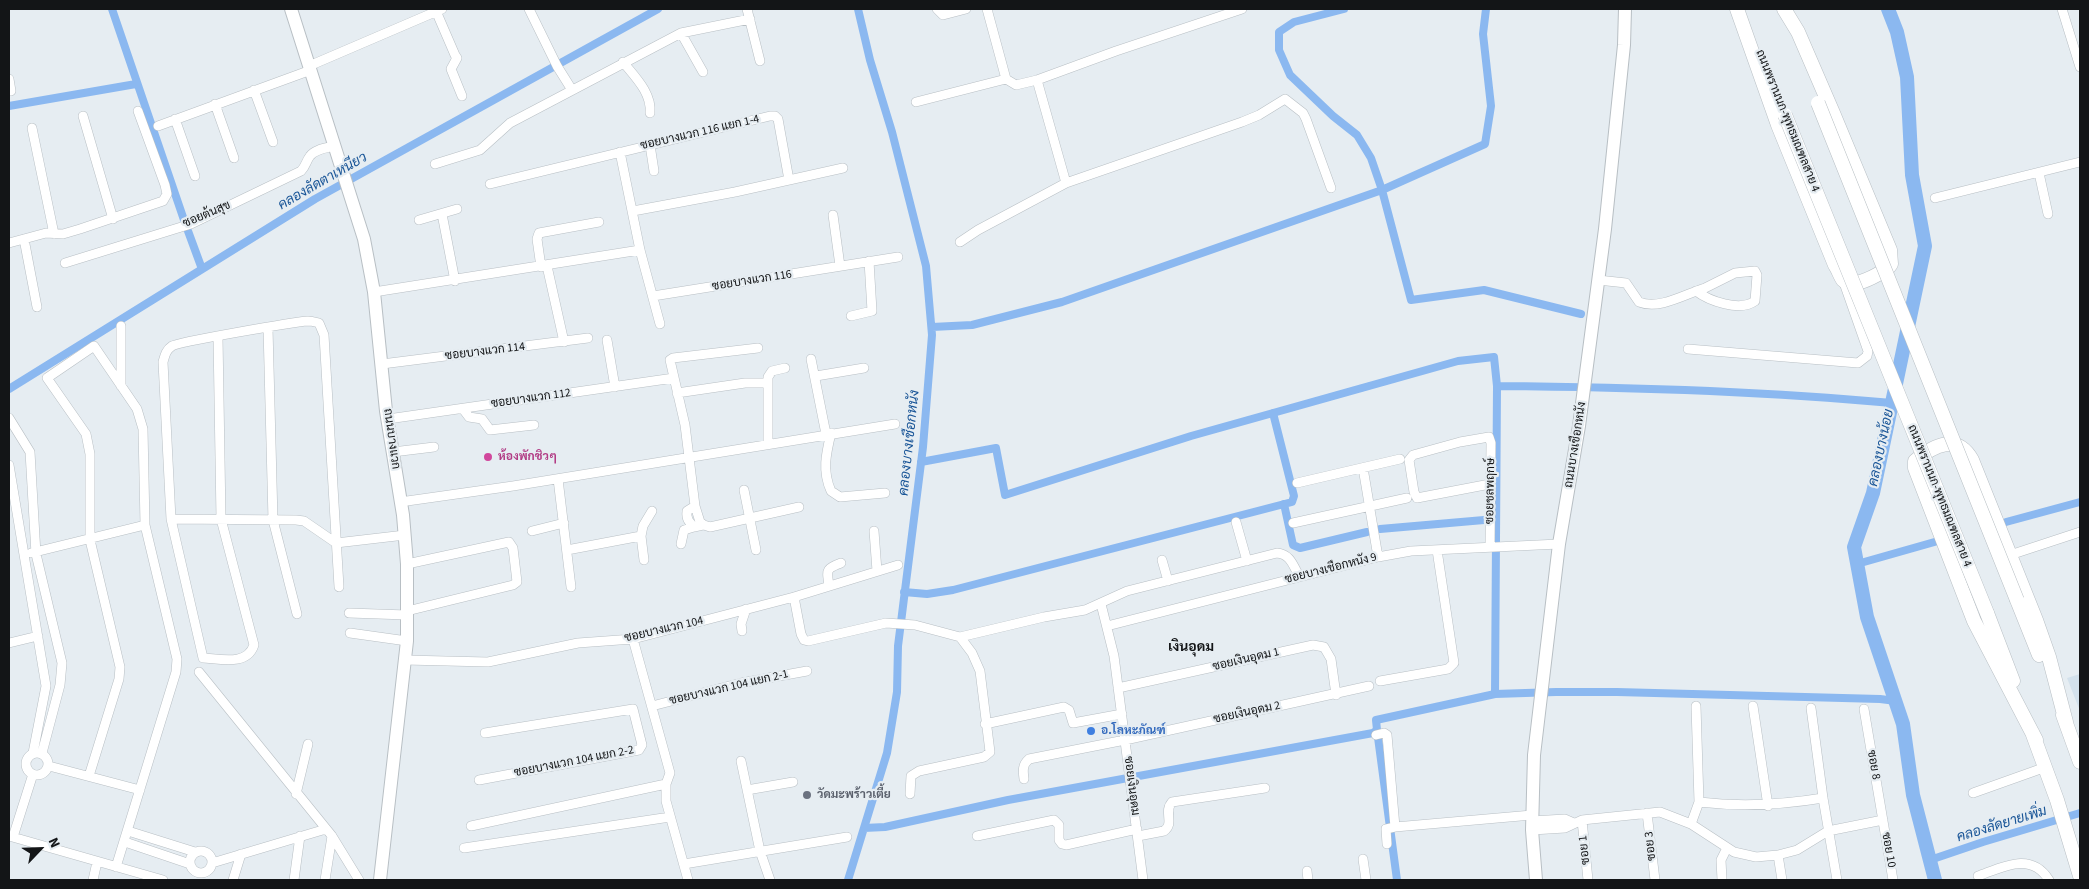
<!DOCTYPE html>
<html>
<head>
<meta charset="utf-8">
<style>
  body { margin:0 }
  #map { position:relative; width:2089px; height:889px; overflow:hidden; background:#e6edf2; font-family:"Source Sans 3",sans-serif }
  canvas { display:block }
  .frame { position:absolute; inset:0; border:10px solid #131517; pointer-events:none }
  .north { position:absolute; left:15px; top:824px; width:50px; height:50px; -webkit-text-stroke:4px #e6edf2; paint-order:stroke; rotate:66deg; font-size:14px; font-weight:700; line-height:20px; text-align:center; color:#131517 }
  .north::after { content:''; display:block; margin:auto; width:18px; height:22px; background:#131517; clip-path:polygon(50% 0,100% 100%,50% 72%,0 100%) }
</style>
</head>
<body>
<div id="map">
<canvas width="2089" height="889"></canvas>
<div class="frame"></div>
<div class="north">N</div>
</div>
<script>
const ctx = document.querySelector('canvas').getContext('2d');
ctx.lineJoin = 'round';
function fill(path, color) { ctx.fillStyle = color; ctx.fill(path, 'evenodd'); }
function strokePath(path, color, width, dash) { ctx.strokeStyle = color; ctx.lineWidth = width; ctx.lineCap = dash ? 'butt' : 'round'; ctx.setLineDash(dash || []); ctx.stroke(path); }
function label(font, color, halo, rows, align = 'center') {
  ctx.font = font + ' "Source Sans 3",Sarabun,sans-serif'; ctx.lineWidth = 4.5; ctx.setLineDash([]); ctx.textBaseline = 'middle'; ctx.strokeStyle = halo; ctx.fillStyle = color; for (const [text, x, y, turn = 0] of rows) {
    ctx.save(); ctx.translate(x, y); ctx.rotate((+turn || 0) * Math.PI / 180); ctx.textAlign = isNaN(turn) ? turn : align; if (halo) ctx.strokeText(text, 0, 0); ctx.fillText(text, 0, 0); ctx.restore();
  }
}
fill(new Path2D(`
  M2080 674V711L2067 678Z`), '#d3e1ec');
strokePath(new Path2D(`
  M112 9 184 220
  M1344 9 1294 22 1279 32V50L1290 75 1333 116 1357 135 1371 158 1382 190 1411 300 1484 290 1581 314
  M9 106 136 84
  M188 231 202 269
  M932 327 972 325 1062 302 1382 190 1485 144 1491 106 1483 34 1486 9
  M9 389 315 199 658 9
  M921 462 996 448 1005 495 1191 436 1273 413 1458 361 1494 357 1497 386C1629 387 1761 391 1892 403
  M1284 504 1293 545 1300 548 1367 532
  M2006 522 2080 502
  M1380 529 1484 520
  M1857 564 1938 541
  M904 592 927 594 953 590 1292 502 1294 496 1273 413
  M1495 694 1497 386
  M1377 730 1397 880
  M864 828 885 827 1008 800 1373 733 1377 730 1376 720 1495 694 1556 692H1617L1880 699 1896 701
  M1930 860 1983 842 2080 813
  M848 880 887 753 897 692 898 646 923 447 932 335 926 266 892 132 870 60 858 9`), '#8bb8f0', 8);
strokePath(new Path2D(`
  M1888 9 1897 32 1907 77 1912 175 1925 246 1873 493 1854 547 1867 617 1903 724 1913 795 1935 880`), '#8bb8f0', 14);
const street = new Path2D(`
  M529 9 557 66 572 90
  M747 9 760 61
  M937 9 943 15 966 9
  M987 9 1006 79 1016 85 1037 80 1116 51 1242 9
  M2062 9 2080 67
  M436 11 455 55 457 58 451 69 462 96
  M681 33 703 72
  M623 62C635 77 652 93 650 113
  M309 66 442 9
  M9 79 11 91
  M1037 80 1066 183 1242 122 1259 115 1285 99 1303 113 1306 119 1331 188
  M254 90 273 142
  M916 102 1006 79
  M215 104 234 158
  M83 116 113 219
  M175 119 195 176
  M158 126 311 70
  M32 128 54 234
  M650 145 654 171
  M620 152 640 250 660 324
  M435 164 480 150 510 123 681 33 750 19
  M2039 173 2048 214
  M490 184 770 116H775L778 119 789 180
  M1935 198 2080 162
  M633 211 735 192 843 168
  M442 214 455 281
  M833 215 840 266
  M419 220 457 209
  M24 239 37 307
  M960 242 978 230 1066 183
  M9 243 46 233 63 234 80 229 163 201 167 194 165 185 138 111
  M65 263 191 224 301 171C306 166 306 161 310 156 315 149 327 148 334 146
  M547 266 564 342
  M541 267 537 239 539 233 599 222
  M1598 280 1626 283 1639 302C1660 310 1685 294 1705 288L1735 273 1755 271 1757 275 1755 301C1740 312 1709 301 1696 291
  M374 292 640 250
  M653 296 898 257
  M851 316 872 311 869 261
  M121 326V386
  M268 328 273 520 297 614
  M218 337 221 519 254 645C247 666 221 659 203 658L171 519 163 362C165 355 166 350 172 346 178 342 294 322 308 321 312 321 315 322 319 323L324 335 339 587
  M607 340 615 387
  M758 348 673 358 670 360 685 425 695 506 700 522 704 525 710 527 799 507
  M1688 349 1858 363 1867 356 1868 351 1843 280
  M811 359 826 434
  M382 364 588 338
  M816 376 864 368
  M677 393 745 383H768
  M463 409 469 417 482 419 490 430 534 425
  M9 418 30 452 36 554 62 663 60 685 42 753
  M388 419 674 378
  M831 433C826 454 822 471 831 491L840 497 885 493
  M768 443V377L772 371 785 368
  M393 452 434 447
  M9 465 46 686 33 753
  M1363 468 1378 557
  M558 479 571 587
  M1297 483 1400 459
  M744 490 756 550
  M400 502 513 486 895 424
  M695 506 687 511C686 519 689 522 694 527L703 525
  M171 519 296 520 304 521 336 543 405 535
  M1236 522 1247 561
  M1293 523 1407 498
  M532 531 564 523
  M874 531 877 571
  M641 536 644 560
  M681 544 684 530 694 527
  M1490 547 1491 443 1489 437 1460 442 1413 455 1409 460 1414 492 1417 498 1490 484
  M567 550 641 536 643 526 652 511
  M31 553 145 525
  M2010 555 2080 532
  M1162 560 1168 581
  M407 564 509 542 513 548 517 582 513 585 407 611
  M829 586C827 570 825 569 841 563
  M794 597 801 634 804 640 808 641 886 623 915 625 960 637 1044 617 1085 610 1127 591 1277 553C1290 554 1293 565 1299 576
  M1101 604 1114 656 1143 880
  M349 613 407 615
  M1107 626 1378 557 1411 551 1559 544
  M742 631 741 624 746 609
  M350 633 407 641
  M633 639 670 773 666 784V801L688 880
  M9 643 38 636
  M405 660 488 662 578 643 633 639 794 597 898 565
  M199 672 332 836 359 880
  M1380 681 1448 669 1454 663 1437 550
  M1118 688 1313 645 1324 647 1331 659 1336 695
  M652 706 741 683 807 671
  M1753 706 1768 806
  M1811 708 1823 798 1837 880
  M1864 709 1893 880
  M985 724 1064 707 1069 710 1073 723 1122 714
  M1376 735 1384 733 1387 735 1395 827 1532 815
  M26 764a11 11 0 1 1 22 0a11 11 0 1 1-22 0Z
  M741 761 760 851 770 880
  M49 766 140 790
  M89 776 119 679 120 667 90 540V454L86 434 47 378 94 346 137 409 143 429 145 525 177 659 176 672 116 867
  M1024 779C1023 771 1022 765 1029 759L1125 740 1369 686
  M479 780 639 750 642 745 633 709 485 733
  M747 790 793 782
  M1973 793 2046 767
  M296 794 308 744
  M910 794 911 776 919 771 984 757 990 752 980 671 972 653 960 637
  M1699 802C1741 807 1781 805 1823 798
  M1647 813 1655 880
  M1582 820 1588 880
  M1532 821 1565 819 1574 823
  M1691 824 1699 802 1696 706
  M471 826 666 784
  M1532 830 1565 828 1582 820 1660 812 1691 824 1734 852 1756 857 1778 855 1797 850 1828 831 1883 820
  M128 831 195 852
  M9 836 163 880
  M977 836 1054 820 1059 825V840L1062 844 1066 845 1137 829
  M1138 836 1164 831C1175 823 1163 812 1172 802L1265 788
  M13 837 33 774
  M125 842 190 864
  M1387 844 1386 829 1395 827
  M464 848 670 817
  M190 862a11 11 0 1 1 22 0a11 11 0 1 1-22 0Z
  M1778 855 1782 880
  M1363 859 1366 880
  M212 863 326 829
  M684 864 847 837
  M1307 871 1308 880
  M1978 876C2003 867 2031 851 2049 880
  M93 880 97 862
  M233 880 241 854
  M294 880 300 836
  M325 880 332 836
  M1722 880 1721 860 1727 848`);
const secondary = new Path2D(`
  M291 9 364 239 374 292 386 411 403 515 407 564V641L380 880
  M1536 880 1532 830 1534 755 1559 544 1579 426 1605 229 1624 45 1625 9`);
const primary = new Path2D(`
  M1737 9 1778 125 1835 265C1838 269 1840 276 1843 280 1853 290 1879 274 1888 268L1891 264 1890 250 1833 113 1798 32 1784 9
  M2017 600 2039 655
  M1987 613 2013 681
  M2063 715 2080 762
  M2032 732 2057 800 2080 876
  M2036 740 1974 621 1915 468V461C1935 444 1957 434 1972 460L2036 620 2049 657 2066 722`);
strokePath(street, '#b8bfc4', 10);
strokePath(secondary, '#b8bfc4', 14);
strokePath(primary, '#b8bfc4', 15);
strokePath(street, '#fff', 9);
strokePath(secondary, '#fff', 12);
strokePath(primary, '#fff', 14);
const primaryBridge = new Path2D(`
  M1818 103 2017 600
  M1785 115 1987 613`);
strokePath(primaryBridge, '#b8bfc4', 15, []);
strokePath(primaryBridge, '#fff', 14);
for (const [x, y, r, color] of [
  [488,457,5,"#d1479c"],
  [1091,731,5,"#3f7fe0"],
  [807,795,5,"#6b7280"]
]) { const dot = new Path2D(); dot.arc(x, y, r, 0, 2 * Math.PI); ctx.fillStyle = color; ctx.fill(dot); strokePath(dot, '#e6edf2', 2); }
label('12px', '#131517', '#e6edf2', [
  ["ถนนพรานนก-พุทธมณฑลสาย 4",1787,121,68],
  ["ซอยบางแวก 116 แยก 1-4",700,133,-13],
  ["ซอยต้นสุข",207,215,-23],
  ["ซอยบางแวก 116",752,281,-9],
  ["ซอยบางแวก 114",485,352,-7],
  ["ซอยบางแวก 112",531,399,-8],
  ["ถนนบางแวก",391,439,82],
  ["ถนนบางเชือกหนัง",1576,445,-81],
  ["ซอยชลพฤกษ์",1491,491,-89],
  ["ถนนพรานนก-พุทธมณฑลสาย 4",1939,496,68],
  ["ซอยบางเชือกหนัง 9",1331,569,-14],
  ["ซอยบางแวก 104",664,630,-13],
  ["ซอยเงินอุดม 1",1246,660,-13],
  ["ซอยบางแวก 104 แยก 2-1",729,688,-13],
  ["ซอยเงินอุดม 2",1247,713,-12],
  ["ซอยบางแวก 104 แยก 2-2",574,762,-11],
  ["ซอย 8",1873,765,80],
  ["ซอยเงินอุดม",1131,786,83],
  ["ซอย 3",1651,846,-96],
  ["ซอย 1",1585,850,-96],
  ["ซอย 10",1888,850,80]
]);
label('bold 12px', '#b23c85', '#e6edf2', [
  ["ห้องพักชิวๆ",498,457]
], 'left');
label('bold 12px', '#366cbe', '#e6edf2', [
  ["อ.โลหะภัณฑ์",1101,731]
], 'left');
label('bold 12px', '#5b616d', '#e6edf2', [
  ["วัดมะพร้าวเตี้ย",817,795]
], 'left');
label('italic 14px', '#195597', '#e6edf2', [
  ["คลองลัดตาเหนียว",323,182,-30],
  ["คลองบางเชือกหนัง",910,443,-84],
  ["คลองบางน้อย",1882,448,-78],
  ["คลองลัดยายเพิ่ม",2002,825,-17]
]);
label('bold 14px', '#131517', '#e6edf2', [
  ["เงินอุดม",1191,648]
]);
</script>
</body>
</html>
